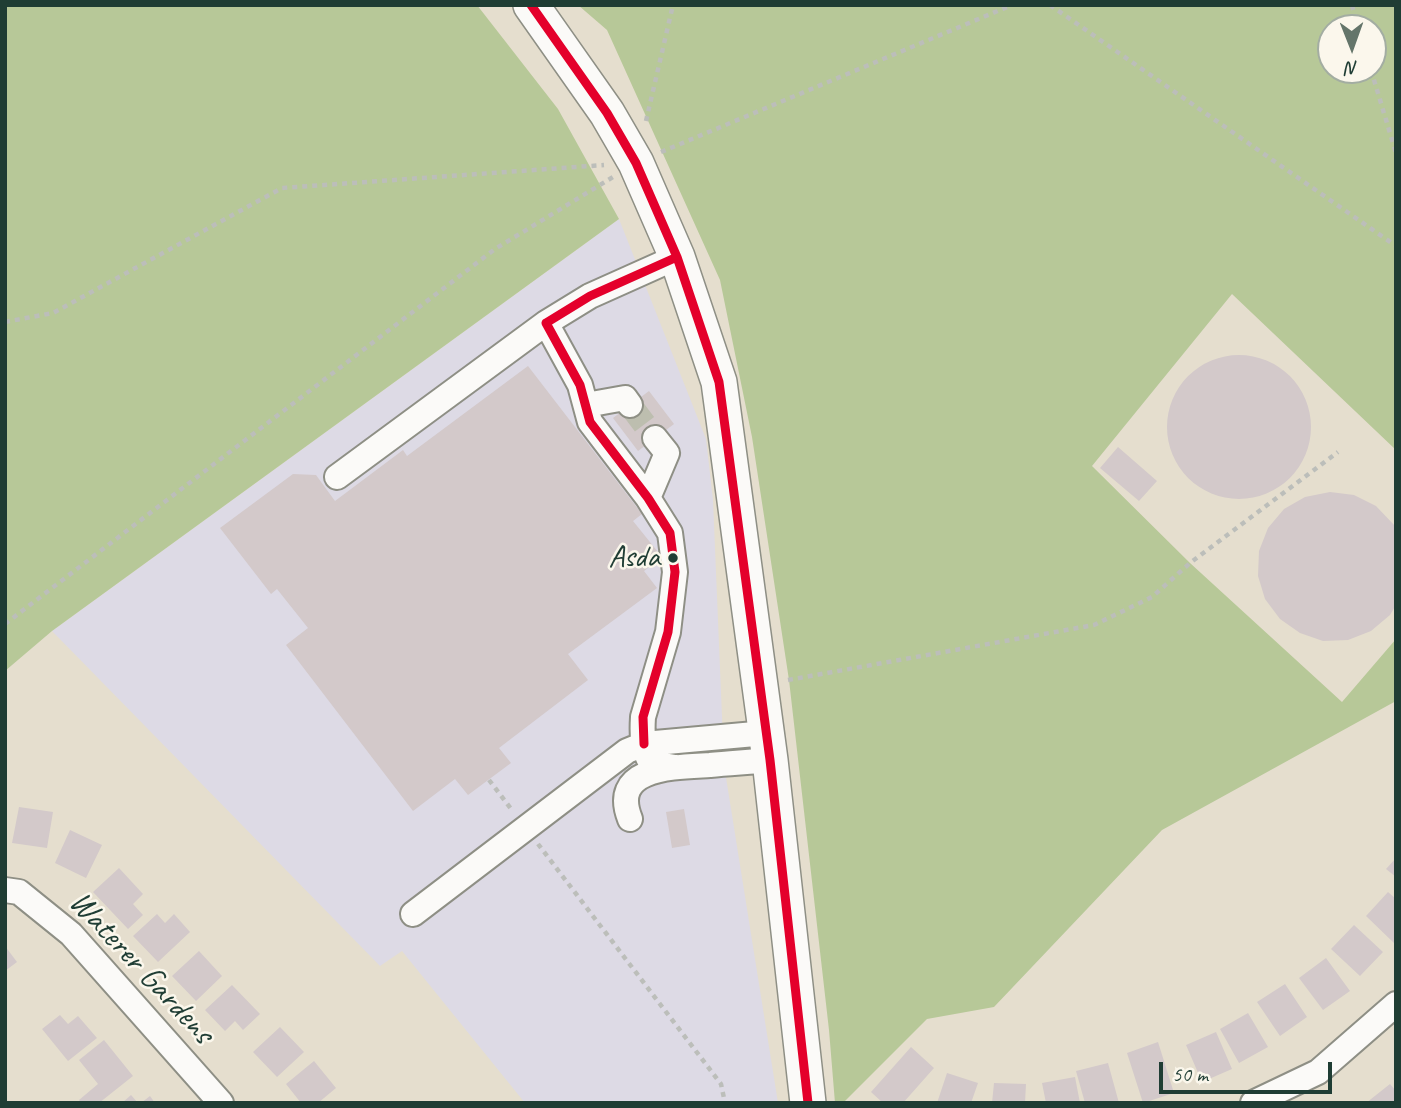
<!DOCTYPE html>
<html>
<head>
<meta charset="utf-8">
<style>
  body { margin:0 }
  #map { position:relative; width:1401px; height:1108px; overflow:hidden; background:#e5dece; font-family:Caveat,sans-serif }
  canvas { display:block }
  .frame { position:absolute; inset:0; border:7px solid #1f3d34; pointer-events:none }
  .north { position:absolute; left:1317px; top:14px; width:70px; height:70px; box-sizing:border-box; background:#fbf7ec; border:2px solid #a3ada2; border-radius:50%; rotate:179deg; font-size:19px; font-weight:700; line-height:28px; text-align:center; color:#1f3d34 }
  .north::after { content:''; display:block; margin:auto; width:24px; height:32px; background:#64756a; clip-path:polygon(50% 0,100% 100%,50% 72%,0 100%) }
  .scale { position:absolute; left:1159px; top:1062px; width:173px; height:32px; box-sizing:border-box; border:4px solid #1f3d34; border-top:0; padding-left:9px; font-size:21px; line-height:24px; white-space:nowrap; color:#1f3d34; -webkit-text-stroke:5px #fbf7ec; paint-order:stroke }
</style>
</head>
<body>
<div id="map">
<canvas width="1401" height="1108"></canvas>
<div class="frame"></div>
<div class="north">N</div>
<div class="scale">50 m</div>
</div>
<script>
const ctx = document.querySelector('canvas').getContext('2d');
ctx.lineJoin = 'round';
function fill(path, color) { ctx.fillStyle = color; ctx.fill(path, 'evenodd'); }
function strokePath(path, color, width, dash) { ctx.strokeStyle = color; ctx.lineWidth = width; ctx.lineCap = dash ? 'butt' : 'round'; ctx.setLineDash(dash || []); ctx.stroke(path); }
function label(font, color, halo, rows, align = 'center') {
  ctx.font = font + ' Caveat,sans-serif'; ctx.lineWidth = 5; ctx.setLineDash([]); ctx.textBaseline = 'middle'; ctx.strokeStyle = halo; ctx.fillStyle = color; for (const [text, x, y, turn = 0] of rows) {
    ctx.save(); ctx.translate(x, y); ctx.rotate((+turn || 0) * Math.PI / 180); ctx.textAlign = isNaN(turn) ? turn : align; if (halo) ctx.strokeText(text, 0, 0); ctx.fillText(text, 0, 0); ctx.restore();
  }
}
fill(new Path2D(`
  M619 219 706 439 713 500 724 765 778 1103H525L402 951 380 966 52 631Z`), '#dddae5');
fill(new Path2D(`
  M5 5H477L558 109 619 219 52 631 5 671Z
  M578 5H1396V450L1232 294 1092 466 1190 563 1342 702 1396 639V701L1162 830 994 1007 927 1019 843 1103H835L829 1030 789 680 752 437 720 280 607 30ZM1331 28H1373V70H1331Z`), '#b7c898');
fill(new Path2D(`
  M1167 427a72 72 0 1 1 144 0a72 72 0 1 1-144 0Z
  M528 366 642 514 633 521 662 557 644 571 657 588 568 654 588 680 499 748 511 763 468 795 455 779 413 811 286 645 308 628 277 589 271 594 220 528 293 474 316 475 335 501 403 450 407 456Z
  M649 391 674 424 638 451 613 418Z
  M1118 447 1157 481 1139 501 1100 468Z
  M1330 492 1354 495 1376 506 1396 527V605L1390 615 1371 631 1348 640 1323 641 1300 633 1280 619 1265 599 1258 576 1259 551 1268 528 1284 509 1305 497Z
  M19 807 53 812 47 848 12 843Z
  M684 809 690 845 672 848 666 812Z
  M70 830 102 845 86 878 55 863Z
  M1396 858V877L1386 869Z
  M119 868 143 894 133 904 143 915 128 929 93 892Z
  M1388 892 1396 899 1394 943 1366 916Z
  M157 914 165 923 174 914 190 932 158 962 133 936Z
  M1354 925 1383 952 1360 976 1331 949Z
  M5 946 17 962 5 971Z
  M199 951 222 976 196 1001 172 976Z
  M1326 958 1350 991 1323 1010 1299 978Z
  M1285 984 1307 1017 1280 1036 1257 1002Z
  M232 985 260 1014 243 1030 235 1021 225 1031 205 1010Z
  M1248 1013 1268 1047 1239 1063 1220 1029Z
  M60 1015 68 1024 78 1016 97 1038 68 1061 42 1029Z
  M280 1027 304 1052 277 1077 253 1052Z
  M1216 1032 1232 1069 1202 1082 1186 1045Z
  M104 1040 133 1076 99 1103H81L79 1100 98 1084 79 1060Z
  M1158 1042 1174 1093 1143 1103 1127 1053Z
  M911 1047 934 1068 903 1103H883L871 1092Z
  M314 1061 336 1088 318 1103H301L286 1084Z
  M1108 1063 1119 1103H1085L1076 1071Z
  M947 1073 978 1083 971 1103H937Z
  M1075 1077 1080 1103H1046L1042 1083Z
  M994 1083 1026 1084 1025 1103H992Z
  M1390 1084 1396 1091V1103H1366Z
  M131 1095 138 1103H122Z
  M150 1096 155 1103H141Z`), '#d3c9ca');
strokePath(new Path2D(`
  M630 405 655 438`), '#bdbeaf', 24, [24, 12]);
const minor = new Path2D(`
  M546 323 580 385 590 422 648 498 670 533 675 572 668 632 643 717C642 733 642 749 651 763L675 767
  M586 405 625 398 630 405
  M337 477 546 323 590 296 677 257
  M648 498 667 453 655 438
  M630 819C609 766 676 767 710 765 730 763 750 762 770 760
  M5 890 19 892 71 934 221 1103
  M413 914 627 751 644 744 766 733
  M1253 1103 1318 1072 1396 1004`);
const highway = new Path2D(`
  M531 5 607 113 636 163 677 257 719 382 770 760 808 1103`);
strokePath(minor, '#8e8f85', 28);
strokePath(highway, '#8e8f85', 38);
strokePath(new Path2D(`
  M1050 5 1396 246
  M1352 5 1358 28
  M1371 70 1396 153
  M646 121 673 5
  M661 152 1012 5
  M5 322 53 313 282 188 604 165
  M5 624 495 249 613 177
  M788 680 1094 625 1152 597 1190 563 1338 452
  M489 780 512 810
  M538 844 721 1084 725 1103`), '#bcbeba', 4.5, [5, 5]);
strokePath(minor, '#fbfaf8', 24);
strokePath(highway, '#fbfaf8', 35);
strokePath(new Path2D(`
  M531 5 607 113 636 163 677 257 719 382 770 760 808 1103
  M546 323 580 385 590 422 648 498 670 533 675 572 668 632 643 717 644 744
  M546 323 590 296 677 257`), '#e4002b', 9);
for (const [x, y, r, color] of [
  [673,558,6,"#1f3d34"]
]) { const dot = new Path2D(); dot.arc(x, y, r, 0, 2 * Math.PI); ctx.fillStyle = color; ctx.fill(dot); strokePath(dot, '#fbf7ec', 2.5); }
label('31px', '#1f3d34', '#fbf7ec', [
  ["Asda",660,558]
], 'right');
label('33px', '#1f3d34', '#fbf7ec', [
  ["Waterer Gardens",141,968,47]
]);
</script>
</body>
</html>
